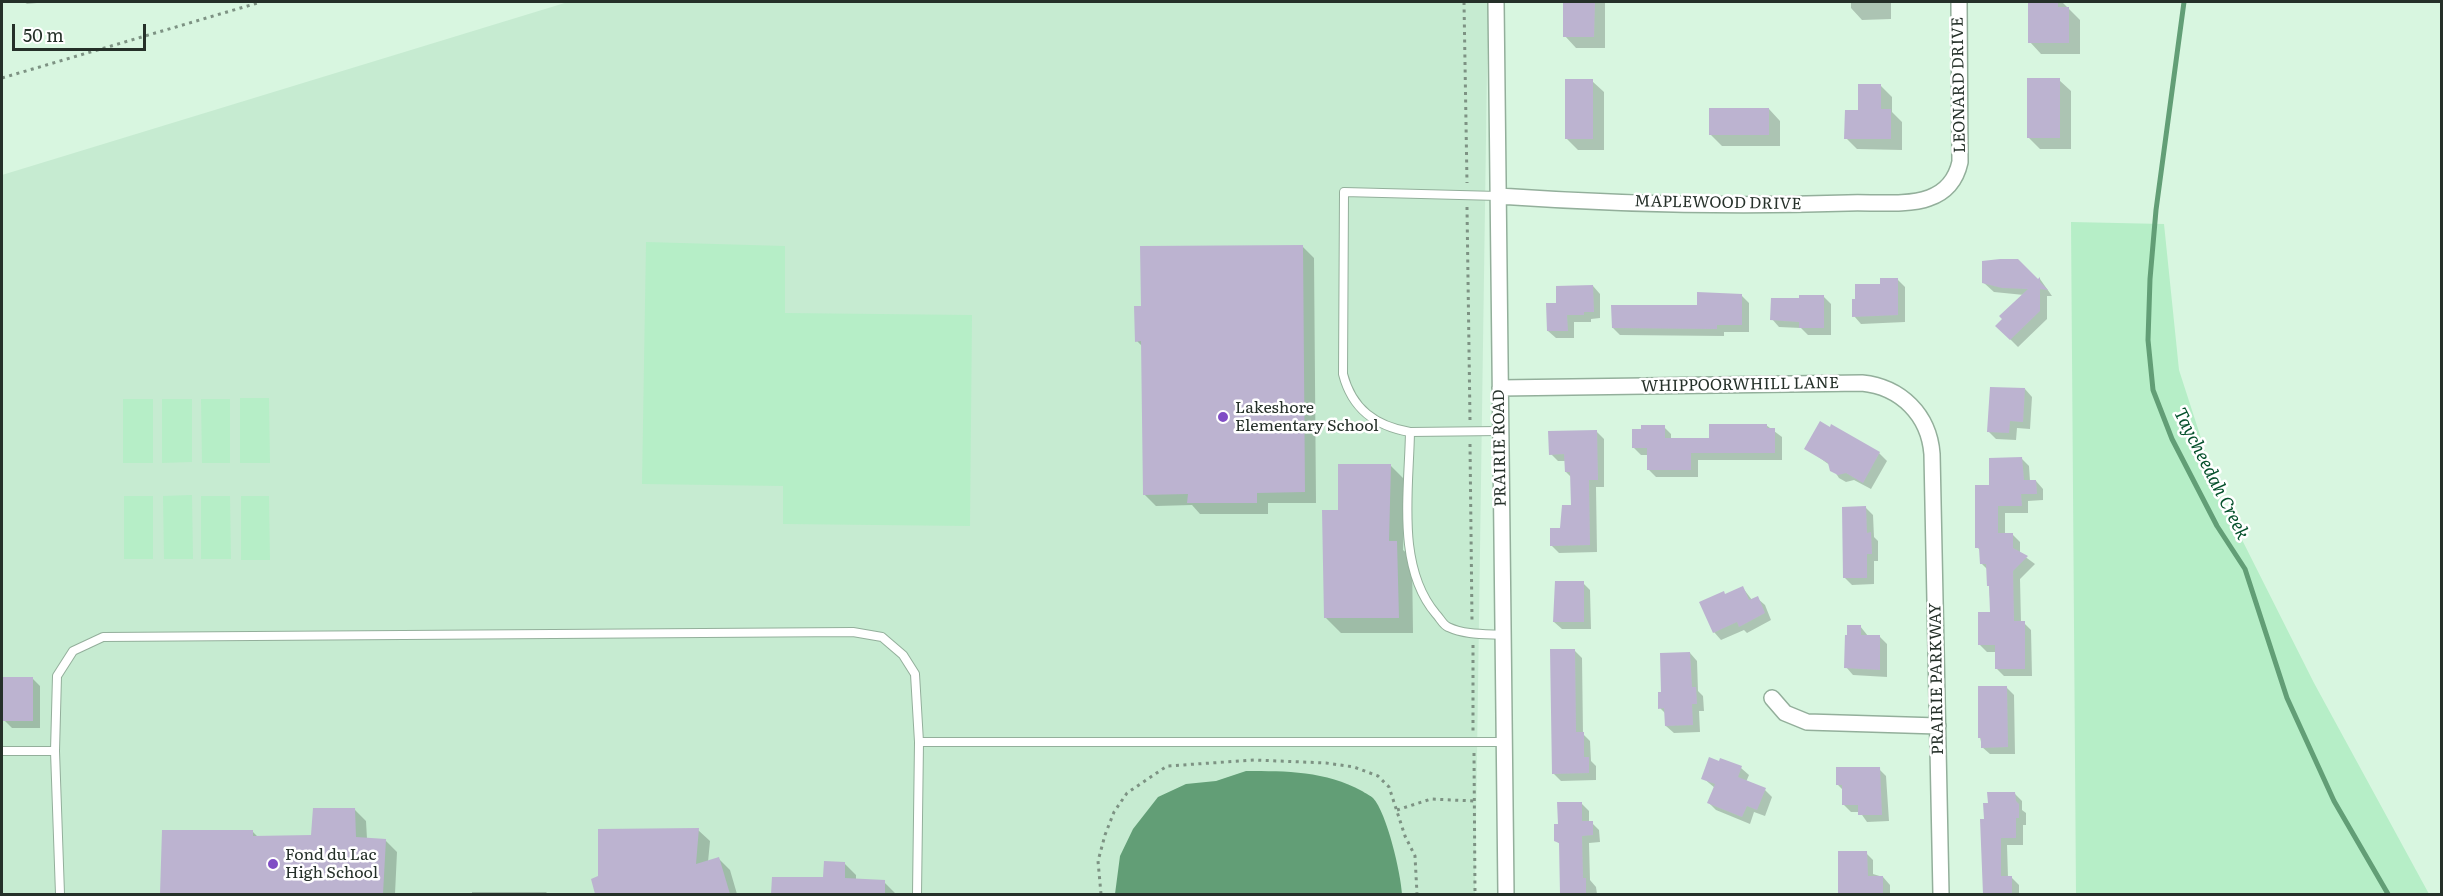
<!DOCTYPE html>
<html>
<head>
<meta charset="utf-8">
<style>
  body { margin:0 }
  #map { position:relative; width:2443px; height:896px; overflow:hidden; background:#d8f6e0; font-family:Literata,serif }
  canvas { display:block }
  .frame { position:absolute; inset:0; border:3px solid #253029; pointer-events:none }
  .scale { position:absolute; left:12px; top:24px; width:134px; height:27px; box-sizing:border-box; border:3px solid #253029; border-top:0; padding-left:8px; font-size:18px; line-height:21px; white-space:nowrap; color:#253029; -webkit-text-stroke:4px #fff; paint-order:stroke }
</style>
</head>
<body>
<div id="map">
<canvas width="2443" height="896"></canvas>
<div class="frame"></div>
<div class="scale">50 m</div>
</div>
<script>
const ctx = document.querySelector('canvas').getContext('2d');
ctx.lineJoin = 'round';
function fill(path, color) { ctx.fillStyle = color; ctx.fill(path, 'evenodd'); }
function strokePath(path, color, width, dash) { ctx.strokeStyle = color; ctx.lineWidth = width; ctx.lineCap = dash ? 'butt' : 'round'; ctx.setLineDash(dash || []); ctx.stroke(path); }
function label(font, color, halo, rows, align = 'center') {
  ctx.font = font + ' Literata,serif'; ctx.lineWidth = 5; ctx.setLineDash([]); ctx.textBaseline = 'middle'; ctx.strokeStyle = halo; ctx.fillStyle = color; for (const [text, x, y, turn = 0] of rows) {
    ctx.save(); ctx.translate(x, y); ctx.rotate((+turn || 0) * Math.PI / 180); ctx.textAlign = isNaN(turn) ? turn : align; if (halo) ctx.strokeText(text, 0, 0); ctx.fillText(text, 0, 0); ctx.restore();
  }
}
fill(new Path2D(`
  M568 2H1488L1475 894H2V175Z`), '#c6ebd1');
fill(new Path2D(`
  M2071 222 2164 224 2179 370 2219 494 2314 683 2429 894H2076Z
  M646 242 785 246V313L972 315 970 526 783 524V486L642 484Z
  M240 398H269L270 463H240Z
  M123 399H153V463H123Z
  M162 399H192V462L162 463Z
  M201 399H230V463H202Z
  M192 495 193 559H164L163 496Z
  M124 496H153V559H124Z
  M201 496H230L231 559H201Z
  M241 496H269L270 560H241Z`), '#b6eec7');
fill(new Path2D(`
  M1246 771C1286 771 1326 771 1362 791 1365 793 1371 796 1373 798 1387 813 1401 874 1402 894H1115L1120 856 1133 829 1158 797 1186 784 1216 781Z`), '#629e76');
fill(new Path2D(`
  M24 2H47L27 4Z
  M1565 2H1605V48H1576L1565 36Z
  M1851 2H1891V19L1862 20 1851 8Z
  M2030 2H2062L2080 20V54H2041L2030 42Z
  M2059 80 2071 91V149H2040L2029 138Z
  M1592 81 1604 92V150H1578L1566 138Z
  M1881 86 1892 97V112L1902 122V150L1857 149 1846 138 1859 112Z
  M1769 109 1780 121V146H1722L1711 135Z
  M1302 246 1314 258 1316 503H1268V514H1200L1192 505 1156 506 1144 494 1143 347 1137 341Z
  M1897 279 1905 287V322L1861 324 1854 316 1881 285Z
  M2040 279 2052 296H2047V319L2018 347 1997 326 2024 295 1994 292 1984 283 2038 281Z
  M1593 286 1600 294V318L1591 319V322H1574V338H1556L1548 331Z
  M1742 296 1749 303V332H1724V336L1620 335 1613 328Z
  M1823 296 1831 304V335H1808L1801 328 1779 327 1772 319 1801 299Z
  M2025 389 2032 397 2030 429 2017 428 2016 440 1996 439 1988 431Z
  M1766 425 1782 437V460H1698V477H1656L1648 469V455H1641L1633 447 1664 427 1671 434V440H1710Z
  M1830 429 1879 453 1887 461 1871 489 1854 480 1846 482 1839 478 1831 466 1806 448Z
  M1596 431 1604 439V487H1596L1597 552 1559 553 1551 545 1572 506 1571 477 1566 472V461H1558L1551 454Z
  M2021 458 2029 466 2030 481H2036L2043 489V500L2028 501V513H2005V534H2012L2020 542V553L2035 564 2020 579 2021 623H2024L2031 630 2032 676H2004L1997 669V652H1987L1980 645 1991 614 1988 570 1981 563V551L1977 547 1991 487Z
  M1390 465 1405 480 1403 550 1412 558 1413 633H1341L1326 618 1339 512Z
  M1866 508 1873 515 1874 537 1878 541V561H1874V584L1852 585 1844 577Z
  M1583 583 1590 590 1591 629H1562L1554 622Z
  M1743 588 1752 600 1757 598 1765 605 1771 620 1747 633 1744 630 1721 640 1714 632 1726 595Z
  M1860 626 1868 636 1880 637 1887 644V677L1853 675 1846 667Z
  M1575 651 1582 658 1583 734 1590 741 1591 761 1596 766V780L1561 781 1553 773Z
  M1690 653 1697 661 1698 691 1703 696 1704 711H1699L1700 732 1674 733 1666 726V714L1660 708Z
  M33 679 40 686V728H12L4 720Z
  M2006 687 2014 695 2015 754H1990L1982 747 1980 737Z
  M1741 768 1749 775 1746 782 1765 790 1772 797 1765 816 1754 812 1750 824 1716 810 1709 803 1715 788 1703 778Z
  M1879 769 1886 776 1889 821 1867 822 1860 812H1851L1843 804V790L1838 785Z
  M2015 794 2022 801V810L2026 813V825H2023V845H2007L2008 877H2011L2019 885V894H1983L1985 820Z
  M1581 803 1589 811V823H1592L1599 830 1600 842 1589 843 1590 880 1596 887 1597 894H1562L1561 845 1555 840 1559 825Z
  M355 810 366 821 367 839 385 840 397 852 395 894H162L163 832H253L258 837H312Z
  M698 830 710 841 708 862 719 859 730 870 737 894H596L592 880Z
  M1840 853H1866L1873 860V874L1883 877 1890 885V894H1840Z
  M844 863 856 875V880L884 882 896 894H773V879H824Z
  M472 892H546L548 894H472Z`), '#0003');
strokePath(new Path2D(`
  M2184 2 2156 210 2150 279 2148 340 2153 390 2172 439 2217 526 2245 569 2287 698 2334 801 2388 894`), '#629e76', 5);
fill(new Path2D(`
  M1563 2H1595L1594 37H1563Z
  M2028 2H2058V7H2069V43H2028Z
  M2027 78H2060V138H2027Z
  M1565 79H1593V139H1565Z
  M1858 84H1881V109H1891V139H1844L1845 110H1858Z
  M1709 108H1769V135H1709Z
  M1303 245 1305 492 1257 493V503H1187L1188 494 1143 495 1141 341 1135 342 1134 306H1141L1140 246Z
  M2000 259H2018L2038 279 2040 277V282L2048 290 2040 289V311L2010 340 1995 326 2002 319 1999 316 2028 289 2002 288 1982 283V261Z
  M1880 278H1898V315L1852 317V299H1855V284H1880Z
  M1593 285 1594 312H1584V315H1567L1568 331H1547L1546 303H1556V286Z
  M1697 292 1742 294V325H1717V329L1612 328 1611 305H1697Z
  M1799 295H1824V328H1799V322L1770 320 1771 298H1799Z
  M1990 387 2025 388 2023 422 2010 421 2009 433 1987 432Z
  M1820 421 1830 427 1831 424 1880 452 1863 483 1846 473 1838 475 1830 471 1828 463 1804 449Z
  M1709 424H1767V428H1775V453H1691V470H1647V448H1632V429H1641V425H1665V438H1709Z
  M1597 430 1598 480H1589L1590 545 1550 546V528H1560L1562 505H1571L1570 472H1565L1564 454 1549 455 1548 431Z
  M2022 457 2024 480H2036L2037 494H2021L2022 506H1998V533H2013V548L2028 556 2013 571 2014 621H2025V669H1995V645H1978V612H1990L1989 586H1987L1986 564H1980L1979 548H1975V485H1989V458Z
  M1338 464H1391L1389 541H1397L1399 618H1324L1322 510H1338Z
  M1866 506 1867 533 1871 532 1872 554H1867V578H1843L1842 507Z
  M1555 581H1584V622H1553Z
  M1743 586 1749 600 1758 596 1765 613 1739 627 1737 622 1713 633 1699 602 1724 591 1725 594Z
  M1847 625H1861V635H1880V670L1844 668 1845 635H1847Z
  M1550 649H1575L1576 732H1584V757H1589V773L1552 774Z
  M1690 652 1692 687H1696L1697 704H1692L1693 725 1665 726 1664 708 1658 709V692H1661L1660 653Z
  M3 677H33V721H3Z
  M1978 686H2007L2008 747 1981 748V738H1978Z
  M1709 757 1719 761 1720 758 1742 766 1738 777 1766 788 1757 810 1747 806 1742 817 1707 803 1715 784 1701 779Z
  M1836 767H1880L1882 815H1858V805H1842V785H1836Z
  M1987 792H2015L2016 801 2019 804V818H2016V838H2001V876H2012V894H1983L1980 819H1984L1983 803H1988Z
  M1557 802H1582V821H1593V835L1582 836 1583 878H1586V894H1560L1559 843 1554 841V824H1558Z
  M313 808H355L356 837 386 839 383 894H160L162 830H253V836L311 835Z
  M699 828 696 864 719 857 730 894H595L591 879 598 876V829Z
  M1838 851H1867L1868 876H1883V894H1838Z
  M824 861 845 862V878L885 880V894H771L772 877H823Z`), '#bcb3d0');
const lane = new Path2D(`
  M1500 431 1410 432C1409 491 1396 567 1436 614 1440 618 1443 625 1448 627 1465 635 1484 634 1503 635
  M1410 432C1375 426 1352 409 1343 374L1344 192 1498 196
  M919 742H1504
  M2 751H55
  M60 894 55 751 57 676 73 651 103 637 853 632 882 637 903 655 915 674 919 742 917 894`);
const street = new Path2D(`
  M1496 2 1506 894
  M1498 196C1614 204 1732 207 1848 203 1871 202 1908 206 1929 198 1946 192 1956 180 1960 162L1959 2
  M1500 388 1862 383C1901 387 1929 415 1932 454L1941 894
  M1772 698 1785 713 1807 722 1938 726`);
strokePath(lane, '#93af9b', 10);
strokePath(street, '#93af9b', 18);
strokePath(new Path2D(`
  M1464 2 1467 183
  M2 78 261 2
  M1467 207 1470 420
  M1470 444 1472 621
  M1473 645V732
  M1474 753 1475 894
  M1397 810 1431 799 1474 801
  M1101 894 1098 861 1105 835 1114 812 1127 793 1167 766 1255 760 1326 763 1354 767 1378 776 1389 787 1405 836 1415 856 1417 894`), '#7d9283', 3, [3, 4.5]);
strokePath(lane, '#fff', 8);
strokePath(street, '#fff', 15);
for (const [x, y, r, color] of [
  [1223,417,6,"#804dc5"],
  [273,864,6,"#804dc5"]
]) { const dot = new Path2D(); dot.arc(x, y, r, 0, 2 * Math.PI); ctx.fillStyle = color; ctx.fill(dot); strokePath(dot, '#fff', 2); }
label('16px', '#253029', '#fff', [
  ["LEONARD DRIVE",1959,85,-91],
  ["MAPLEWOOD DRIVE",1718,203,1],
  ["WHIPPOORWHILL LANE",1740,385,-1],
  ["PRAIRIE ROAD",1500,448,-91],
  ["PRAIRIE PARKWAY",1937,679,-91]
]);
label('16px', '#253029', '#fff', [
  ["Lakeshore",1235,408],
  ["Elementary School",1235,426],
  ["Fond du Lac",285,855],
  ["High School",285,873]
], 'left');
label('italic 18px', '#04502b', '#fff', [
  ["Taycheedah Creek",2211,474,63]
]);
</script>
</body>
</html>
